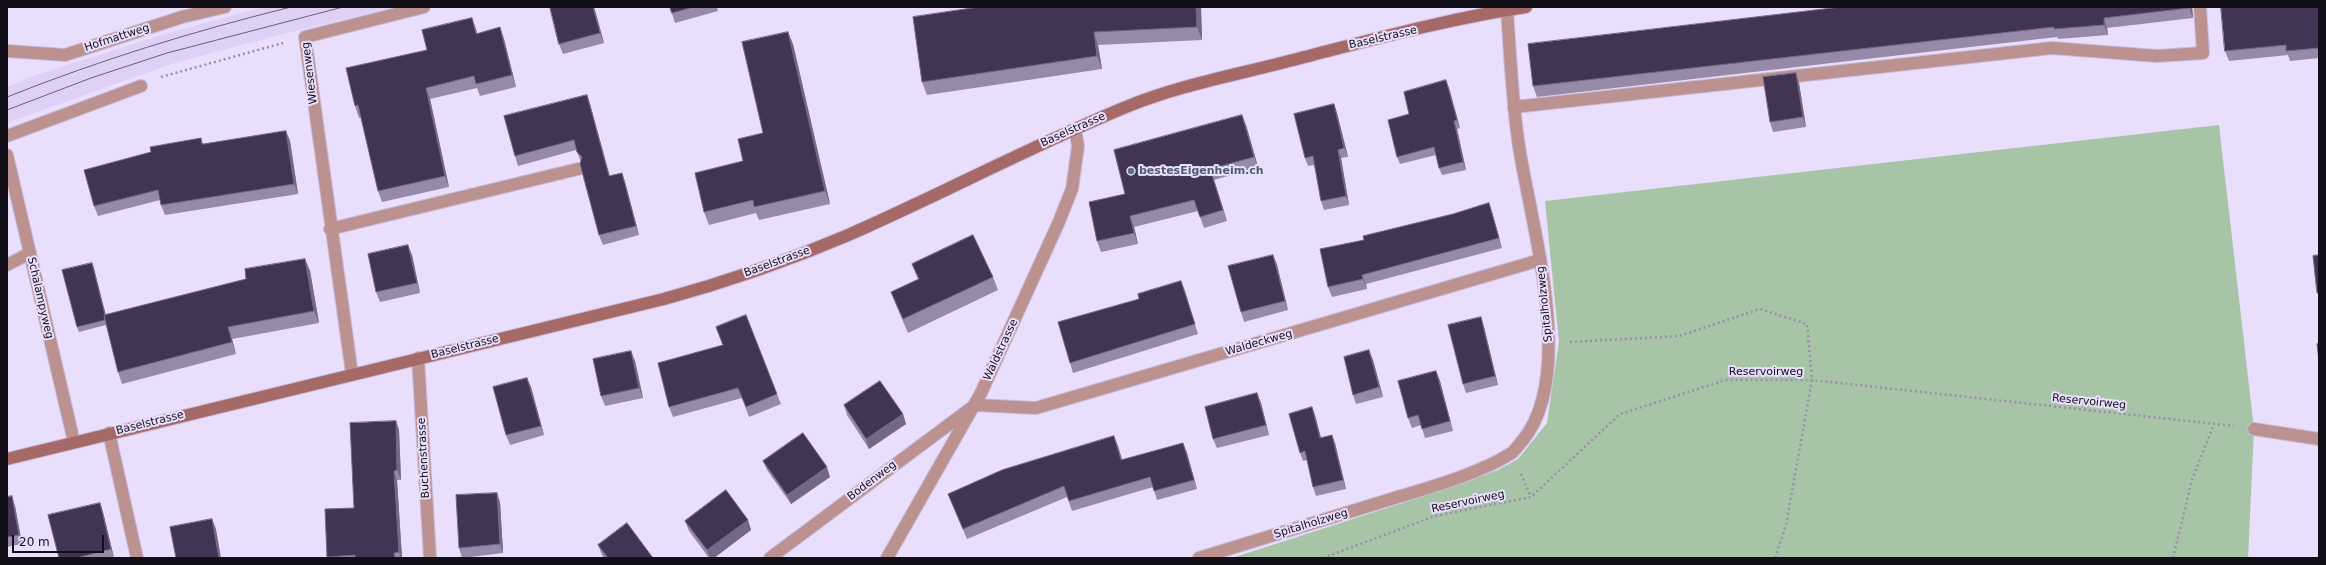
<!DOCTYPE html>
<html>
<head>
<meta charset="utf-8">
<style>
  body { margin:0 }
  #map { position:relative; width:2326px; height:565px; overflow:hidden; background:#eadefd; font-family:"DejaVu Sans",sans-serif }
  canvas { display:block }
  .frame { position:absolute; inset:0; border:8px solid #120f19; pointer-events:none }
  .scale { position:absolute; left:12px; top:535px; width:92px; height:18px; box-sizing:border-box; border:2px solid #120f19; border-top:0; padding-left:5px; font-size:12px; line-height:14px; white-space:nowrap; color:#120f19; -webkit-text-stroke:3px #eadefd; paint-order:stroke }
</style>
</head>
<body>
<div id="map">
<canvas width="2326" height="565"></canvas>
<div class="frame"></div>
<div class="scale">20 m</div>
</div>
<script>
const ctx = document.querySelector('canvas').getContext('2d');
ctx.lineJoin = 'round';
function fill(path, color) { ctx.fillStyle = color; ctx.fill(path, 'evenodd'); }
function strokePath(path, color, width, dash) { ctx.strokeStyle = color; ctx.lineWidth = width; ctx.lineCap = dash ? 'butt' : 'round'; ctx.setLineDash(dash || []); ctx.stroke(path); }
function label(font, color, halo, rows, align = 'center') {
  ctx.font = font + ' "DejaVu Sans",sans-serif'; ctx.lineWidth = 4; ctx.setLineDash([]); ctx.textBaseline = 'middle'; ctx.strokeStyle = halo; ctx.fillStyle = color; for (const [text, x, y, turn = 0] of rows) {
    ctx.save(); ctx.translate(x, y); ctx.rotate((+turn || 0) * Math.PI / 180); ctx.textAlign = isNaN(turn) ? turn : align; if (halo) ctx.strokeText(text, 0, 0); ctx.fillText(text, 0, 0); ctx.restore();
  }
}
fill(new Path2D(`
  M264 7H394L279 35 171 64 7 123V87L30 77 164 34Z`), '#dfd1f6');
fill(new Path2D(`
  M2219 125 2254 429 2248 558H1232L1455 486 1498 470 1518 459 1547 423 1559 342 1545 201Z`), '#a7c4a6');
const service = new Path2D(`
  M1514 107 2052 48 2157 56 2203 53 2200 7
  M7 136 141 86
  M7 265 30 253`);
const minor = new Path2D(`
  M7 51 65 55 182 17 225 7
  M7 155 74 442
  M330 229 578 169
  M418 358 430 558
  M352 374 305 37 424 7
  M2254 429 2319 439
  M109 433 137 558
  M770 558 975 405 1036 408 1540 260
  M887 558 981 393 1058 224 1072 189 1078 146 1075 129
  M1199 558C1262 539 1325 519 1388 500 1424 489 1479 474 1510 454 1515 451 1519 444 1523 440 1578 372 1529 219 1518 140 1512 97 1510 53 1507 10`);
const secondary = new Path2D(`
  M7 459 664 299C726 282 787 261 846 236 940 195 1031 146 1126 107 1177 86 1231 76 1285 62 1364 42 1445 19 1526 7`);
strokePath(service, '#c7bdd9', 14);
strokePath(minor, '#c7bdd9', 14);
strokePath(secondary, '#c7bdd9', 14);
strokePath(new Path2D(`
  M161 77 283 43
  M1570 342 1679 336 1760 309 1807 324 1812 380 1786 525 1775 558
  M1521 474 1531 497
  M1323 558 1435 516 1531 497 1620 414 1726 380H1812L2234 426
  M2173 558 2192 480 2214 424`), '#9990a7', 2.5, [2, 3]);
strokePath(service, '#bc9290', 12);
strokePath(minor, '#bc9290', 12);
strokePath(secondary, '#a56a68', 12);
strokePath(new Path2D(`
  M7 97C100 60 194 31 291 7
  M7 110 91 78 167 53 343 7`), '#696274', 1);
fill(new Path2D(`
  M594 7 604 43 563 54 559 44Z
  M670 7H717L718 11 675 23Z
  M979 7H1201L1202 40 1098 45 1102 69 927 95 922 82Z
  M1841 7H2192L2193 18 2107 28 2108 35 2058 39 2057 37 1537 97 1533 86Z
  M2319 7V58L2290 61 2288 55 2229 61 2225 51Z
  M472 18 477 33 504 39 516 87 480 96 477 88 430 99 449 187 382 202 378 191 361 117 359 118 355 106 427 50Z
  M793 44 830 204 759 220 756 213 709 225 704 212 743 161 763 133Z
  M1799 83 1806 127 1773 132 1770 122Z
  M1449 88 1460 128 1457 129 1466 170 1442 175 1439 168 1436 155 1400 164 1397 157 1409 114Z
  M590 104 610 176 625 182 639 235 603 245 599 235 581 162 576 150 518 166 515 156Z
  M1334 104 1337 113 1348 157 1341 158 1349 205 1324 210 1321 201 1314 165 1308 166 1305 158Z
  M1246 125 1258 167 1214 180 1227 221 1204 228 1198 211 1134 227 1138 244 1101 252 1097 241 1125 194Z
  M286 131 290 141 298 194 165 215 161 205 160 200 98 216 94 206 151 152 201 138 203 144Z
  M1489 203 1492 212 1502 248 1366 284 1367 289 1332 297 1328 287 1364 240 1453 214Z
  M412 255 420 293 380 302 376 292Z
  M1273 255 1277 265 1288 310 1244 322 1241 312Z
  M305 259 310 271 319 323 232 339 236 354 122 384 118 372 106 325 79 332 77 327 92 263 106 315 246 279Z
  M912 264 993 277 998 290 908 333 896 305 891 292 918 279Z
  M1181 281 1198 334 1073 373 1070 363 1139 299Z
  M1484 327 1498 385 1466 393 1463 384Z
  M1373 360 1383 397 1356 404 1353 395Z
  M635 361 643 398 605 406 601 396Z
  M658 363 777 394 781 404 749 417 742 398 673 417 669 407Z
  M1436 371 1440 381 1453 431 1425 438 1421 425 1412 428 1408 418Z
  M527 378 531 387 544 435 510 445 506 435Z
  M1257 393 1261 403 1269 435 1217 448 1213 439Z
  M844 405 903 414 906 424 869 449 847 415Z
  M1312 407 1315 415 1321 438 1335 443 1346 489 1316 496 1313 487 1307 460 1303 461 1300 453Z
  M396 421 399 430 401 480H397L402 558H328L327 557 354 508Z
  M1183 443 1187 453 1197 489 1157 500 1153 487 1072 511 1067 497 967 539 948 494 1118 446 1122 460Z
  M763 461 830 477 791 504 767 470Z
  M7 497 15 506 22 544 7 547Z
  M500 502 503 553 462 558 459 548Z
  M100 503 103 512 114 558H59Z
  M748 520 751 530 714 558H709L689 531 685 521Z
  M598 545 653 558H604L602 555Z`), '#968aa8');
fill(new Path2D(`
  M593 7H594L604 43 600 33Z
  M1196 7H1201L1202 40 1197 27Z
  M2189 7H2192L2193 18Z
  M472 18 476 29 480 45 476 34Z
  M2104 18 2107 28 2108 35 2104 25Z
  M500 27 504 39 516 87 512 75Z
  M788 32 793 44 830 204 825 191Z
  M1094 32 1098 45 1102 69 1097 56Z
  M1796 73 1799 83 1806 127 1803 117Z
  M1446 80 1449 88 1460 128 1457 120Z
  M426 88 430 99 449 187 445 176Z
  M587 95 590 104 612 186 609 176Z
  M1334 104 1337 113 1348 157 1344 148Z
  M1242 115 1246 125 1258 167 1254 157Z
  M1454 121 1457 129 1466 170 1463 162Z
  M286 131 290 141 298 194 294 184Z
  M1338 150 1341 158 1349 205 1346 196Z
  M1210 169 1214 180 1227 221 1223 210Z
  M622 173 625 182 639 235 636 226Z
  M1489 203 1492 212 1502 248 1499 238Z
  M1130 216 1134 227 1138 244 1134 233Z
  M408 245 412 255 420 293 417 283Z
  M1273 255 1277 265 1288 310 1285 301Z
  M305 259 310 271 319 323 314 311Z
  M92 263 94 268 108 325 106 319Z
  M1362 275 1366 284 1367 289 1363 279Z
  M1181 281 1185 291 1198 334 1195 324Z
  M1481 317 1484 327 1498 385 1495 376Z
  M228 327 232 339 236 354 232 342Z
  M1369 350 1373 360 1383 397 1379 387Z
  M631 351 635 361 643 398 639 388Z
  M1436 371 1440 381 1453 431 1450 421Z
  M527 378 531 387 544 435 541 426Z
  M1257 393 1261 403 1269 435 1266 425Z
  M1312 407 1315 415 1323 446 1320 438Z
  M903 414 906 424 869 449 866 439Z
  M396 421 399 430 401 480 397 470Z
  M1332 435 1335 443 1346 489 1343 480Z
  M1114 436 1118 446 1125 470 1121 460Z
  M1183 443 1187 453 1197 489 1194 480Z
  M827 467 830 477 791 504 787 495Z
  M394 471 397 480 402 558H401L399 552Z
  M497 493 500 502 503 553 500 544Z
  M12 496 15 506 22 544 19 535Z
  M100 503 103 512 114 558 111 549Z
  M212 519 216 529 221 558H219Z
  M748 520 751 530 714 558H710L707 550Z`), '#746886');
const building = new Path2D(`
  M550 7H593L600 33 559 44Z
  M670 7H694L672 13Z
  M979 7H1196L1197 27 1094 32 1097 56 922 82 913 17Z
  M1841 7H2189V8L2104 18V25L2054 29V27L1533 86 1528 44Z
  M2221 7H2319V48L2286 51V45L2225 51Z
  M472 18 476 34 500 27 512 75 476 84 474 76 426 88 445 176 378 191 358 105 355 106 346 68 427 50 422 30Z
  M788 32 825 191 754 207 753 200 704 212 695 173 743 161 738 139 763 133 742 42Z
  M1796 73 1803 117 1770 122 1763 77Z
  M1446 80 1457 120 1454 121 1463 162 1439 168 1434 147 1397 157 1388 120 1409 114 1404 92Z
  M587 95 609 176 622 173 636 226 599 235 580 164 582 157 577 152 574 140 515 156 504 116Z
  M1334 104 1344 148 1338 150 1346 196 1321 201 1313 156 1305 158 1294 114Z
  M1242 115 1254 157 1210 169 1223 210 1200 217 1194 200 1130 216 1134 233 1097 241 1089 202 1125 194 1114 150Z
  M286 131 294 184 161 205 158 190 94 206 84 170 151 152 150 147 201 138 202 144Z
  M1489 203 1499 238 1362 275 1363 279 1328 287 1320 249 1364 240 1363 236 1453 214Z
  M973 235 993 277 903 319 891 292 919 279 912 264Z
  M408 245 417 283 376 292 368 254Z
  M1273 255 1285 301 1241 312 1228 266Z
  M2319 255V293H2317L2313 256Z
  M305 259 314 311 228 327 232 342 118 372 104 315 246 279 245 269Z
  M92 263 105 315H104L105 320 77 327 62 270Z
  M1181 281 1195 324 1070 363 1058 322 1139 299 1138 294Z
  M746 315 777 394 746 407 738 388 669 407 658 363 723 345 716 327Z
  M1481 317 1495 376 1463 384 1448 325Z
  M2319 343V361L2317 344Z
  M1369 350 1379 387 1353 395 1344 357Z
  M631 351 639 388 601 396 593 359Z
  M1436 371 1450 421 1422 429 1418 415 1408 418 1398 381Z
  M527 378 541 426 506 435 493 387Z
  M880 381 903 414 866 439 844 405Z
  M1257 393 1266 425 1213 439 1205 407Z
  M1312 407 1320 438 1332 435 1343 480 1313 487 1305 451 1300 453 1289 414Z
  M396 421 397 470 394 471 399 552 394 553 395 558H355V555L327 557 325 509 354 508 350 423Z
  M803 433 827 467 787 495 763 461Z
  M1114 436 1121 460 1183 443 1194 480 1154 491 1150 477 1069 501 1064 486 963 529 948 494 1002 470Z
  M726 490 748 520 707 550 685 521Z
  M497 493 500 544 459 548 456 495Z
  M12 496 19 535 7 537V497Z
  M100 503 111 549 76 558H59L48 515Z
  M212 519 219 558H176L170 527Z
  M627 523 653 558H608L598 545Z`);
fill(building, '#413553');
strokePath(building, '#746886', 1);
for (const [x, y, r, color] of [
  [1131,171,4,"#5c6f8a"]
]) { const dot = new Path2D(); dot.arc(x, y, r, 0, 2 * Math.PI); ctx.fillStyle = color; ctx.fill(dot); strokePath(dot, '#eadefd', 1.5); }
label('11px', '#120f19', '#eadefd', [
  ["Hofmattweg",117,38,-18],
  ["Baselstrasse",1383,38,-13],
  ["Wiesenweg",310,73,-97],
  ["Baselstrasse",1073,130,-24],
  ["Baselstrasse",777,262,-20],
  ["Schalampyweg",40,298,77],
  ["Spitalholzweg",1545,304,-96],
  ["Waldeckweg",1259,343,-16],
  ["Baselstrasse",465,347,-14],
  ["Waldstrasse",1001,350,-65],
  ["Reservoirweg",1766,372],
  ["Reservoirweg",2089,402,6],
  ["Baselstrasse",150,423,-14],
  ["Buchenstrasse",424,458,-93],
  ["Bodenweg",872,481,-37],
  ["Reservoirweg",1468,502,-12],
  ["Spitalholzweg",1311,524,-17]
]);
label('bold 11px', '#4e5e75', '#eadefd', [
  ["bestesEigenheim.ch",1139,171]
], 'left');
</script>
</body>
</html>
